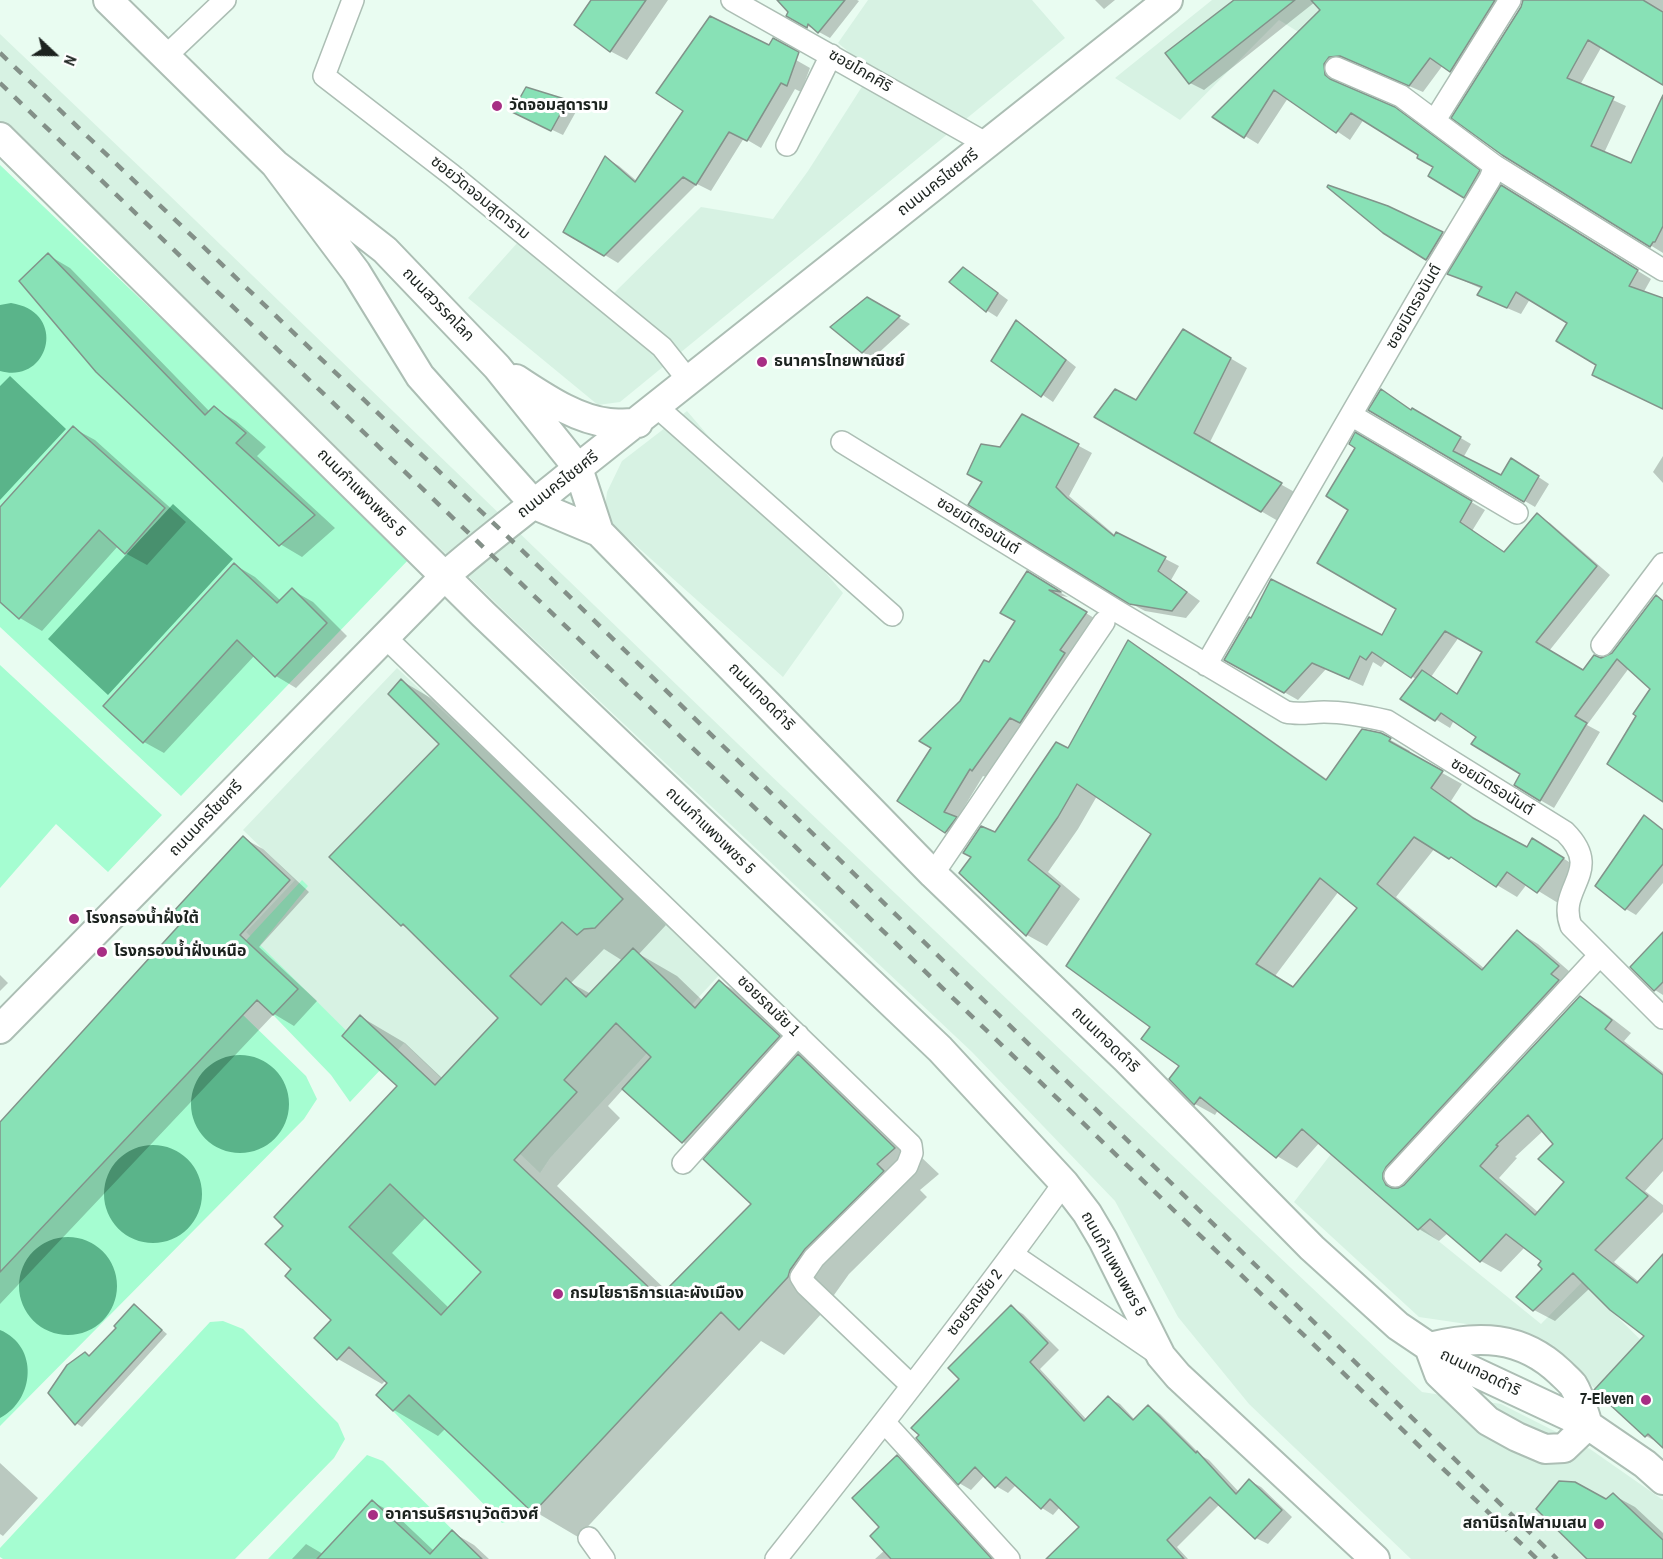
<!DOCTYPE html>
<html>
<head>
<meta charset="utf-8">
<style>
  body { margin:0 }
  #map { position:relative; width:1663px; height:1559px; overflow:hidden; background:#e9fcf1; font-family:"Archivo Narrow",sans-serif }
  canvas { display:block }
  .north { position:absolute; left:24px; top:24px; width:60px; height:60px; -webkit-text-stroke:4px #fff; paint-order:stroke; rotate:112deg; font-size:16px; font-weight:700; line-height:24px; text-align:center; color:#1c231f }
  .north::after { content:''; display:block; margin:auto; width:21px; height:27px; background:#1c231f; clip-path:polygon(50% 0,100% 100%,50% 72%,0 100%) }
</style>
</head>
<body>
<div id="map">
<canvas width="1663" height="1559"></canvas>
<div class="north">N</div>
</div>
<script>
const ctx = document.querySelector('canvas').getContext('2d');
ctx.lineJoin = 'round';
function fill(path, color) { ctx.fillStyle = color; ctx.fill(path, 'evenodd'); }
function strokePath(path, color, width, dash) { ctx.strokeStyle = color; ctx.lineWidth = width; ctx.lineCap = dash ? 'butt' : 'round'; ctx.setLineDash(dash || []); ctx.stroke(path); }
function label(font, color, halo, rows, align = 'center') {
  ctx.font = font + ' "Archivo Narrow","Noto Sans Thai",sans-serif'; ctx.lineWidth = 6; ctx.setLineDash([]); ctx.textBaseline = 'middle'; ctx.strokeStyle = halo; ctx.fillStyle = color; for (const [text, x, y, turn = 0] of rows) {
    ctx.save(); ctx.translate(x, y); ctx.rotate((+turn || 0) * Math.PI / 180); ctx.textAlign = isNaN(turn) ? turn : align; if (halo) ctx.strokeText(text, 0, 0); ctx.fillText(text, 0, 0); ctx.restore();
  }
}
fill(new Path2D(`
  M868 0H1032L1065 38 620 402 598 405 468 298 527 232 612 295 701 207 773 219 808 171 872 71 838 43Z
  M1212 0H1341L1313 41 1279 20 1180 120 1115 78Z
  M0 34 167 193 766 771 1422 1392 1501 1404 1590 1449 1663 1500V1559H1411L1249 1404 1178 1317 1115 1201 972 1052 504 611 291 402 0 124Z
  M687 411 843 593 783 677 604 517 607 492 622 461Z
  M397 668 722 972 550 1158 540 1173 404 1043 383 1067 246 932 295 880 243 830Z
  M1331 1154 1541 1324 1582 1282 1663 1362V1448L1567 1364 1521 1332 1419 1317 1294 1202Z`), '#d7f2e3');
fill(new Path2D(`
  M0 165 411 557 181 796 0 627Z
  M0 665 162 815 108 872 56 824 0 888Z
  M302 880 308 886 260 945 383 1067 350 1102 331 1075 224 964Z
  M243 1015 306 1076 317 1099 304 1119 0 1426V1272Z
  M390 1184 481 1272 441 1315 349 1227Z
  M223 1321 243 1329 338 1423 345 1439 334 1458 235 1559H3L0 1557V1548L210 1322Z
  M448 1372 431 1416 533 1513 502 1523 393 1411 409 1395 417 1403Z
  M367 1455 383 1461 482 1559H268Z`), '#a5fdd1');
fill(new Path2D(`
  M11 303C69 312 49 385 0 371V305Z
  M10 376 66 429 0 500V386Z
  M173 504 233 559 108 695 48 639Z
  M191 1104a49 49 0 1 1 98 0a49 49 0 1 1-98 0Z
  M104 1194a49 49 0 1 1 98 0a49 49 0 1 1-98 0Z
  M19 1286a49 49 0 1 1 98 0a49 49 0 1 1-98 0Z
  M0 1330C39 1346 35 1400 0 1418Z`), '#5ab48a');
fill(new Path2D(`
  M593 0H668L627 60 610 51Z
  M779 0H857L859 1 830 38 788 15 790 12Z
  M1095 0H1115L1104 9Z
  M1235 0H1339L1315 2 1204 90 1190 83Z
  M1366 0H1513L1464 79 1443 65 1423 92 1355 63 1342 64 1337 71 1338 84 1408 117 1492 179 1478 204 1430 176 1435 167 1420 155 1364 119 1350 140 1288 98 1258 144 1214 117Z
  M1524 0H1663V83L1602 46 1580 85 1626 106 1604 153 1632 165 1663 119V253L1503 154Z
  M796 60 810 68 801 92 795 89 761 148 744 138 711 191 697 184 618 263 565 231 606 158 619 166 638 182 685 111Z
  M526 89 567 102 578 108 563 135 525 117Z
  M1515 195 1651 279 1642 295 1663 360V408L1598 365 1569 323 1530 299 1521 314 1493 302 1482 289 1449 274Z
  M1387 208 1451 239 1435 264 1384 231Z
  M48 255 70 268 210 412 214 408 236 421 266 447 257 456 335 528 302 557 280 544Z
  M974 275 1008 300 997 317 986 310Z
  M867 299 910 324 873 358 862 352Z
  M1017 322 1027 328 1076 367 1053 402 993 361Z
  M1184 331 1247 368 1209 444 1298 494 1278 521 1097 416 1136 402Z
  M1370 410H1413L1471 444 1463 458 1501 477 1522 466 1549 484 1535 507Z
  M1023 416 1092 453 1069 496 1116 536 1117 534 1179 566 1171 580 1200 601 1186 618 1145 611 1130 603 1001 449Z
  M73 428 95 440 186 522 147 565 125 553 118 546 42 631 20 618 0 600V509Z
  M1356 435 1485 510 1472 531 1505 553 1537 515 1550 523 1610 575 1549 651 1583 672 1601 659 1613 654 1656 597 1663 601V802L1652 689 1629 668 1587 725 1600 732 1554 808 1540 800 1522 774 1478 737 1454 720 1450 728 1406 701 1416 679 1386 660 1381 667 1373 662 1363 686 1326 669 1298 700 1226 659 1382 637 1398 608 1350 509 1357 447ZM1459 637 1484 652 1458 695 1431 677Z
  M1663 456V483L1653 472Z
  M235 565 255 577 281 601 292 590 313 602 347 636 296 688 276 676 255 655 164 753 144 742Z
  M1028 573 1068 597 1056 595 1099 621 986 777 983 776 957 819 969 825 959 840 899 801 961 702 990 663 1016 621Z
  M1129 642 1149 654 1328 780 1380 734 1410 751 1408 754 1462 784 1451 801 1489 828 1527 849 1552 851 1583 871 1558 903 1527 884 1517 897 1435 848 1396 897 1485 969 1518 932 1538 944 1578 979 1406 1179 1400 1190 1580 998 1600 1009 1631 1033 1624 1041 1663 1072V1171L1645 1191 1663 1205V1212L1614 1262 1639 1282 1663 1261V1445L1646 1436V1336L1590 1288 1555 1321 1534 1310 1544 1269 1543 1261 1525 1247 1501 1272 1481 1261 1448 1233 1439 1241 1419 1229 1320 1142 1297 1168 1277 1156 1218 1110 1215 1115 1195 1104 1181 1066 1152 1027 1153 834 1097 796 1078 829 1048 872 1080 899 1047 946 1027 935 995 834 1068 750ZM1339 891 1359 907 1294 988 1275 976ZM1543 1131 1555 1144 1567 1181 1539 1213 1499 1178 1517 1158 1515 1157Z
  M402 681 446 707 666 925 639 954 677 976 703 1001 720 982 764 1008 939 1174 920 1190 927 1197 849 1274 834 1295 832 1302 784 1355 761 1341 578 1537 534 1511 446 1428 438 1436 394 1410 378 1395 389 1383 386 1380 382 1384 338 1359 333 1320 293 1269 285 1226 399 1086 361 1017 405 1043 443 1079 500 1018 410 930 402 925 441 744ZM604 949 623 961 591 994 571 983ZM624 1088 683 1142 708 1156 753 1204 667 1291 557 1186 620 1118 608 1106ZM426 1217 483 1272 449 1308 392 1253Z
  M1644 817 1663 830V883L1636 915 1626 909Z
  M243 838 263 849 309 892 259 947 317 1001 294 1026 274 1014 0 1304V1125L185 921Z
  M1663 934V995L1655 990 1633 967Z
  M0 975 8 983 0 991Z
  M134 1306 167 1334 82 1427 76 1423 90 1357 118 1328Z
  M1011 1307 1023 1314 1059 1350 1040 1369 1087 1420 1108 1398 1120 1404 1135 1420 1149 1407 1160 1414 1202 1456 1209 1460 1239 1492 1250 1481 1261 1487 1292 1517 1268 1544 1256 1538 1220 1504 1177 1547 1188 1559H1065L1081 1527 1060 1507 1053 1515 1042 1508 1016 1485 1008 1493 996 1486 985 1475 971 1490 959 1483 961 1379Z
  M897 1457 912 1466 997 1559H875L885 1550 882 1527Z
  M0 1463 38 1498 3 1536 0 1534Z
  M1613 1495 1635 1507 1663 1533V1559H1589L1606 1501Z
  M373 1502 395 1514 434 1551 452 1532 474 1545 489 1559H292L306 1544 323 1554Z`), '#0003');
const building = new Path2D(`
  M591 0H646L610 52 574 25Z
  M777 0H845L818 33 808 24 807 28 786 16 788 12Z
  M1234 0H1295L1189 84 1165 53Z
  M1311 0H1495L1450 72 1430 58 1409 86 1340 56 1329 57 1324 64 1325 75 1330 79 1395 107 1480 170 1464 198 1428 176 1433 167 1417 158 1418 155 1351 113 1336 133 1274 90 1244 138 1212 117 1320 10Z
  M1523 0H1643L1663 12V85L1588 40 1567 78 1614 97 1591 146 1631 163 1663 95V226L1655 242H1653L1650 247 1502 155 1451 118 1521 7Z
  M710 16 769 45 773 38 799 52 787 86 781 83 747 141 729 132 696 185 683 177 604 256 563 232 605 156 635 182 683 111 656 93Z
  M526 87 568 100 551 131 512 112Z
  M1328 185 1388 206 1443 232 1426 260 1383 233 1327 187Z
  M1501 185 1638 270 1629 286 1663 298V409L1592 375 1596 365 1556 341 1567 323 1516 292 1507 308 1477 295 1482 287 1447 274Z
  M48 253 205 415 214 406 246 433 236 443 315 515 279 546 96 372 19 281Z
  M963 267 998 293 986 312 949 282Z
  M867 297 900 316 862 353 830 327Z
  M1016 320 1066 360 1041 397 991 361Z
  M1183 329 1231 358 1194 433 1282 483 1261 512 1094 417 1115 389 1136 400Z
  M1381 389 1411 410 1412 408 1461 437 1453 451 1501 475 1511 458 1539 476 1524 502 1368 410Z
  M1022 414 1079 444 1056 487 1067 498 1114 536 1116 532 1166 557 1158 571 1187 592 1172 611 1129 604 968 505 982 482 967 474 981 444 1000 447Z
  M73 426 165 508 125 554 99 530 19 619 0 602V507Z
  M1355 432 1472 501 1460 522 1504 552 1537 513 1597 566 1536 642 1583 670 1594 655 1601 658 1612 653 1656 595 1663 601V802L1607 764 1636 716 1633 714 1650 689 1617 659 1575 716 1587 723 1540 801 1514 785 1520 774 1471 744 1476 737 1441 713 1435 721 1400 699 1422 670 1457 694 1482 652 1445 631 1411 678 1372 652 1366 660 1360 656 1349 679 1312 663 1284 693 1224 660 1249 617 1251 618 1271 579 1382 635 1396 609 1317 563 1348 510 1326 496 1355 448 1349 444Z
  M234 563 277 603 292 588 327 623 275 677 237 640 143 743 103 706Z
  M1027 571 1061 592 1049 590 1087 612 1060 650 1065 653 1020 723 1010 718 972 771 970 769 944 812 957 817 945 833 897 801 931 748 919 741 960 701 984 660 989 662 1015 621 1000 613Z
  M1128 640 1326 780 1362 729 1381 733 1391 738 1389 741 1443 771 1431 788 1473 818 1527 847 1532 838 1564 858 1537 893 1507 872 1496 887 1451 857 1449 859 1414 837 1377 884 1482 970 1517 930 1559 966 1551 974 1559 980 1386 1167 1383 1173V1179L1386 1185 1392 1188H1398L1404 1185 1580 996 1612 1020 1605 1029 1663 1075V1138L1626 1178 1648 1196 1595 1250 1637 1283 1663 1254V1448L1648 1434 1645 1437 1594 1390 1644 1336 1610 1310 1573 1273 1533 1311 1516 1297 1542 1269 1538 1265 1541 1261 1506 1234 1480 1262 1430 1219 1418 1230 1302 1129 1276 1158 1200 1097 1194 1105 1169 1079 1179 1066 1141 1039 1150 1027 1066 966 1151 834 1077 784 1058 817 1028 860 1060 886 1026 936 959 873 971 857 963 853 981 826 995 832 1056 742 1068 748ZM1320 878 1357 908 1293 987 1256 964ZM1528 1115 1553 1144 1538 1159 1564 1182 1535 1215 1480 1166 1498 1146 1496 1145Z
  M401 679 623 899 595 928 584 929 577 935 562 922 510 976 541 1005 566 978 586 997 633 948 695 1008 719 980 780 1036 682 1143 622 1089 651 1057 616 1023 564 1080 577 1092 514 1160 659 1297 751 1204 703 1159 798 1054 895 1148 877 1164 884 1171 805 1249 790 1270 788 1277 739 1330 721 1312 533 1513 409 1395 393 1411 376 1395 387 1383 349 1347 337 1360 314 1338 331 1320 285 1276 291 1269 265 1244 283 1226 274 1217 397 1086 342 1036 360 1015 435 1085 498 1018 403 924 401 926 329 857 439 744 388 694ZM390 1184 481 1272 441 1315 349 1227Z
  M1644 815 1663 830V864L1625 910 1595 886Z
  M243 836 290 880 240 935 298 989 273 1015 257 1000 0 1272V1122L183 921 173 912Z
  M1663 932V982L1654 991 1630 967Z
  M134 1304 162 1330 75 1425 48 1393 67 1365 85 1352 89 1356 116 1328 114 1326Z
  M1011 1305 1048 1343 1030 1362 1084 1421 1108 1396 1133 1420 1148 1405 1196 1453 1197 1451 1236 1494 1249 1479 1282 1510 1255 1539 1210 1497 1167 1540 1184 1559H1046L1079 1527 1050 1499 1041 1509 1006 1477 995 1488 975 1467 958 1485 916 1438 919 1435 911 1428 959 1379 948 1368Z
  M897 1455 992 1559H891L870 1536 879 1527 852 1498Z
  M1559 1481 1575 1482 1606 1499 1613 1493 1663 1540V1559H1587L1536 1509Z
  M372 1500 430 1554 452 1530 482 1559H317Z`);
fill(building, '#88e1b6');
strokePath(building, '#82938a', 1.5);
const street = new Path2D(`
  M353 0 324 76 452 175 662 347 689 381
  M732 0 987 144
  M166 56 225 0
  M1336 68 1401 96 1495 166 1663 270
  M1435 120 1510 0
  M787 145 831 55
  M657 407 892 615
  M1351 415 1517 513
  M842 442 1115 610 1286 712C1299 715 1311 712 1324 712 1347 712 1366 716 1387 721L1565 832C1605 872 1556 887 1571 926L1663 1018
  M385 637 911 1145 912 1153 907 1166 814 1258 801 1277 806 1285 912 1386
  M1602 645 1663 564
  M1206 665 1432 275 1490 179 1495 166
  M933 874 1104 622
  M683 1163 798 1035
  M1395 1176 1599 956
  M1013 1255 1158 1354
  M885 1423 1009 1559
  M589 1538 604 1559
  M776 1559C874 1436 972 1311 1064 1183`);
const secondary = new Path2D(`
  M108 0 275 164 385 250 497 367 578 468 599 532
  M0 137 483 614 940 1049 1064 1183 1087 1213 1103 1240 1161 1356 1178 1376 1375 1559
  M275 164 356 272 420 376 535 505 599 532 933 874 1127 1060 1312 1248 1398 1326 1447 1359 1588 1425 1645 1464 1663 1480
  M516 379C544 397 575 419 609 423 618 424 628 423 638 423
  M0 1029 445 576C488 538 534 505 578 468L1168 0
  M1429 1347 1439 1374 1488 1421 1517 1437 1545 1449 1564 1448 1588 1425
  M1429 1347C1478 1335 1521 1335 1560 1372 1564 1376 1570 1381 1573 1385 1580 1396 1584 1413 1588 1425`);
strokePath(street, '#acbeb4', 24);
strokePath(secondary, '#acbeb4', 32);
strokePath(street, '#fff', 21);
strokePath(secondary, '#fff', 28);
strokePath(new Path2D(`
  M0 53 529 557 1557 1559
  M0 83 1537 1559`), '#839088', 4.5, [10, 10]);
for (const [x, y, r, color] of [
  [497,106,6,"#a72e84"],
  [762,362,6,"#a72e84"],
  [74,919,6,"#a72e84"],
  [102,952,6,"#a72e84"],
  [558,1294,6,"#a72e84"],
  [1646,1400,6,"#a72e84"],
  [373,1515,6,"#a72e84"],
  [1599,1524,6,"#a72e84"]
]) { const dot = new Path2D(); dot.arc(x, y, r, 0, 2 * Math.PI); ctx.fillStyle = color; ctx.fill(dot); strokePath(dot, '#fff', 2); }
label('16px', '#1c231f', '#fff', [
  ["ซอยโภคศิริ",860,71,30],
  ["ถนนนครไชยศรี",938,183,-38],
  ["ซอยวัดจอมสุดาราม",480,198,39],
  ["ถนนสวรรคโลก",438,305,46],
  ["ซอยมิตรอนันต์",1414,307,-60],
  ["ถนนนครไชยศรี",558,485,-38],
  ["ถนนกำแพงเพชร 5",361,493,45],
  ["ซอยมิตรอนันต์",978,526,32],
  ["ถนนเทอดดำริ",761,697,46],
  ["ซอยมิตรอนันต์",1492,787,32],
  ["ถนนนครไชยศรี",206,819,-46],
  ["ถนนกำแพงเพชร 5",710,831,44],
  ["ซอยรณชัย 1",768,1006,44],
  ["ถนนเทอดดำริ",1105,1040,44],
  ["ถนนกำแพงเพชร 5",1113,1264,61],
  ["ซอยรณชัย 2",975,1303,-52],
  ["ถนนเทอดดำริ",1480,1373,26]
]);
label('bold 16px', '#1c231f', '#fff', [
  ["วัดจอมสุดาราม",509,106],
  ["ธนาคารไทยพาณิชย์",774,362],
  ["โรงกรองน้ำฝั่งใต้",86,919],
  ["โรงกรองน้ำฝั่งเหนือ",114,952],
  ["กรมโยธาธิการและผังเมือง",570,1294],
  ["7-Eleven",1634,1400,"right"],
  ["อาคารนริศรานุวัดติวงศ์",385,1515],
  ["สถานีรถไฟสามเสน",1587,1524,"right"]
], 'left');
</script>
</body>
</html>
